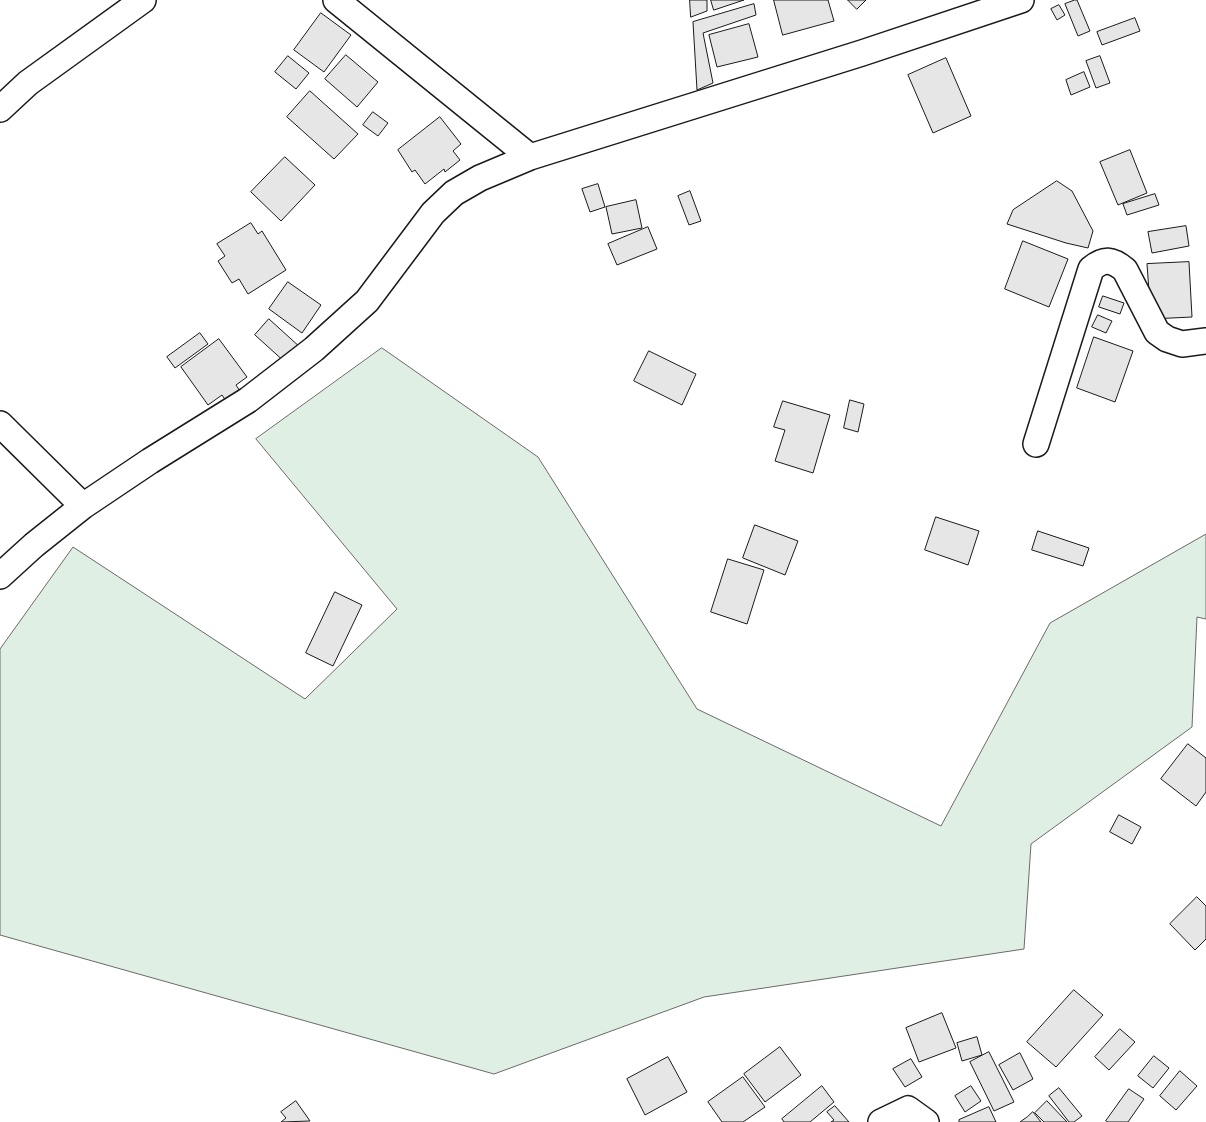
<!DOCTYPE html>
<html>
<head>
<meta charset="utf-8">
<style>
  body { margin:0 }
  canvas { display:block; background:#fff }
</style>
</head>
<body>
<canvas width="1206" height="1122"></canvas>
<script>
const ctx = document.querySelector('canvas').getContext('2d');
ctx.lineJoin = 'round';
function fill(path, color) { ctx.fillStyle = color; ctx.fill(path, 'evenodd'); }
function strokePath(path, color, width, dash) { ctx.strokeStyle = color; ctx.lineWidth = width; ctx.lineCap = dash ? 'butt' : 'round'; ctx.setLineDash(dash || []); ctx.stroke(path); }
const green = new Path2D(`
  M382 348 538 457 697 709 941 826 1050 623 1206 534V619L1197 617 1192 727 1031 844 1024 949 704 997 494 1074 0 935V649L73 547 305 699 397 609 256 439Z`);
fill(green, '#e0efe3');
strokePath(green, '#6a6a6a', 1);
const building = new Path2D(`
  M690 0H707V11L691 17Z
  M711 0H744L714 10Z
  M774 0H828L834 21 783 35Z
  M848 0H866L857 9Z
  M1075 0H1077L1090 31 1078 36 1065 4Z
  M754 4 756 15 703 33 713 83 697 90 693 22Z
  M1059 5 1065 15 1057 20 1051 9Z
  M321 13 351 35 324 72 294 50Z
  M1135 18 1140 31 1102 45 1097 32Z
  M749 24 758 57 717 67 709 35Z
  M346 55 378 82 357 107 325 79Z
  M288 56 309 73 296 89 275 72Z
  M1100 56 1110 83 1096 88 1086 61Z
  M946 58 971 116 933 133 908 75Z
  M1084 72 1090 87 1071 95 1066 80Z
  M310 91 358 134 334 159 287 117Z
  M373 112 388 123 378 136 363 125Z
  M440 117 461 144 453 151 460 160 445 172 444 169 425 184 415 170 412 172 398 150Z
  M1130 150 1147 193 1118 205 1100 162Z
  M285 157 315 185 281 221 251 192Z
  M1057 181 1072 191 1093 231 1088 248 1066 243 1007 224 1013 210Z
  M598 184 605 207 590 212 582 189Z
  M690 191 701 221 689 225 678 196Z
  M1155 194 1159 205 1127 215 1123 204Z
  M636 200 642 228 612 234 606 207Z
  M251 223 258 234 262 231 286 270 248 294 239 279 232 283 218 261 225 256 217 244Z
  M1186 226 1189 246 1152 253 1148 232Z
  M648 227 657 249 617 265 608 244Z
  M1023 241 1068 259 1049 307 1005 289Z
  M1189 262 1192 317 1151 319 1147 264Z
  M288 282 321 305 302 333 269 309Z
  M1103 296 1124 303 1120 314 1099 307Z
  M1098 315 1112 321 1106 333 1092 327Z
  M269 319 301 348 287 364 255 335Z
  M200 333 208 344 175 368 167 357Z
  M1094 337 1133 351 1115 402 1077 388Z
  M219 339 247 377 236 385 240 391 226 401 222 395 208 405 181 367Z
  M649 351 696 374 682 405 634 381Z
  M850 400 864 404 858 432 844 428Z
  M783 401 830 415 813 473 775 461 785 430 774 427Z
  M936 517 979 531 968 565 925 550Z
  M755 525 798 541 785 575 743 558Z
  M1038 531 1089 548 1083 566 1032 550Z
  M728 559 764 570 747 624 711 612Z
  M335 592 362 605 333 666 306 653Z
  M1188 744 1206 758V792L1196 806 1161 779Z
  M1119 815 1141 827 1132 844 1110 832Z
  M1197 897 1206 906V939L1195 950 1170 924Z
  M1074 990 1103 1015 1056 1067 1027 1042Z
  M942 1013 956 1048 919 1062 906 1028Z
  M1120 1029 1135 1042 1109 1070 1095 1057Z
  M977 1037 982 1055 962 1061 957 1043Z
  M780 1047 801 1075 765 1102 744 1074Z
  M989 1052 1014 1102 994 1111 970 1062Z
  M1020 1053 1033 1079 1013 1090 999 1065Z
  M1154 1056 1169 1068 1153 1088 1138 1076Z
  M668 1057 687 1092 645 1115 627 1079Z
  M911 1059 922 1077 905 1087 893 1069Z
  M1180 1071 1197 1086 1176 1110 1160 1096Z
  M743 1077 765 1107 743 1122H722L708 1102Z
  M822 1086 834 1102 810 1122H784L782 1119Z
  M971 1086 981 1101 965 1112 955 1096Z
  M1059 1088 1082 1116 1074 1122H1069L1049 1096Z
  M1129 1089 1144 1099 1128 1122H1108L1106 1121Z
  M296 1101 310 1121 281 1122 286 1118 281 1112Z
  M1047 1101 1067 1122H1044L1035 1113Z
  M835 1106 849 1122H831L834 1120 827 1112Z
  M989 1107 996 1122H959V1120Z
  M1033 1112 1041 1122H1020L1027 1117Z`);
fill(building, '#e6e6e6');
strokePath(building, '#1a1a1a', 1);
const minor = new Path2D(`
  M336 0 530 157
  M0 109 28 83 143 0
  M0 424 83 506
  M1036 444 1091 269C1104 258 1112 259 1125 270L1157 332 1167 339 1182 344 1206 341
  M0 576 34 545 83 506 150 461 248 400 314 349 367 301 433 213 454 193 480 178 530 157 862 53 1021 0
  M881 1122 908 1109 926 1122`);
strokePath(minor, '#1a1a1a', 28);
strokePath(minor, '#fff', 25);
</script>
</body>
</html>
